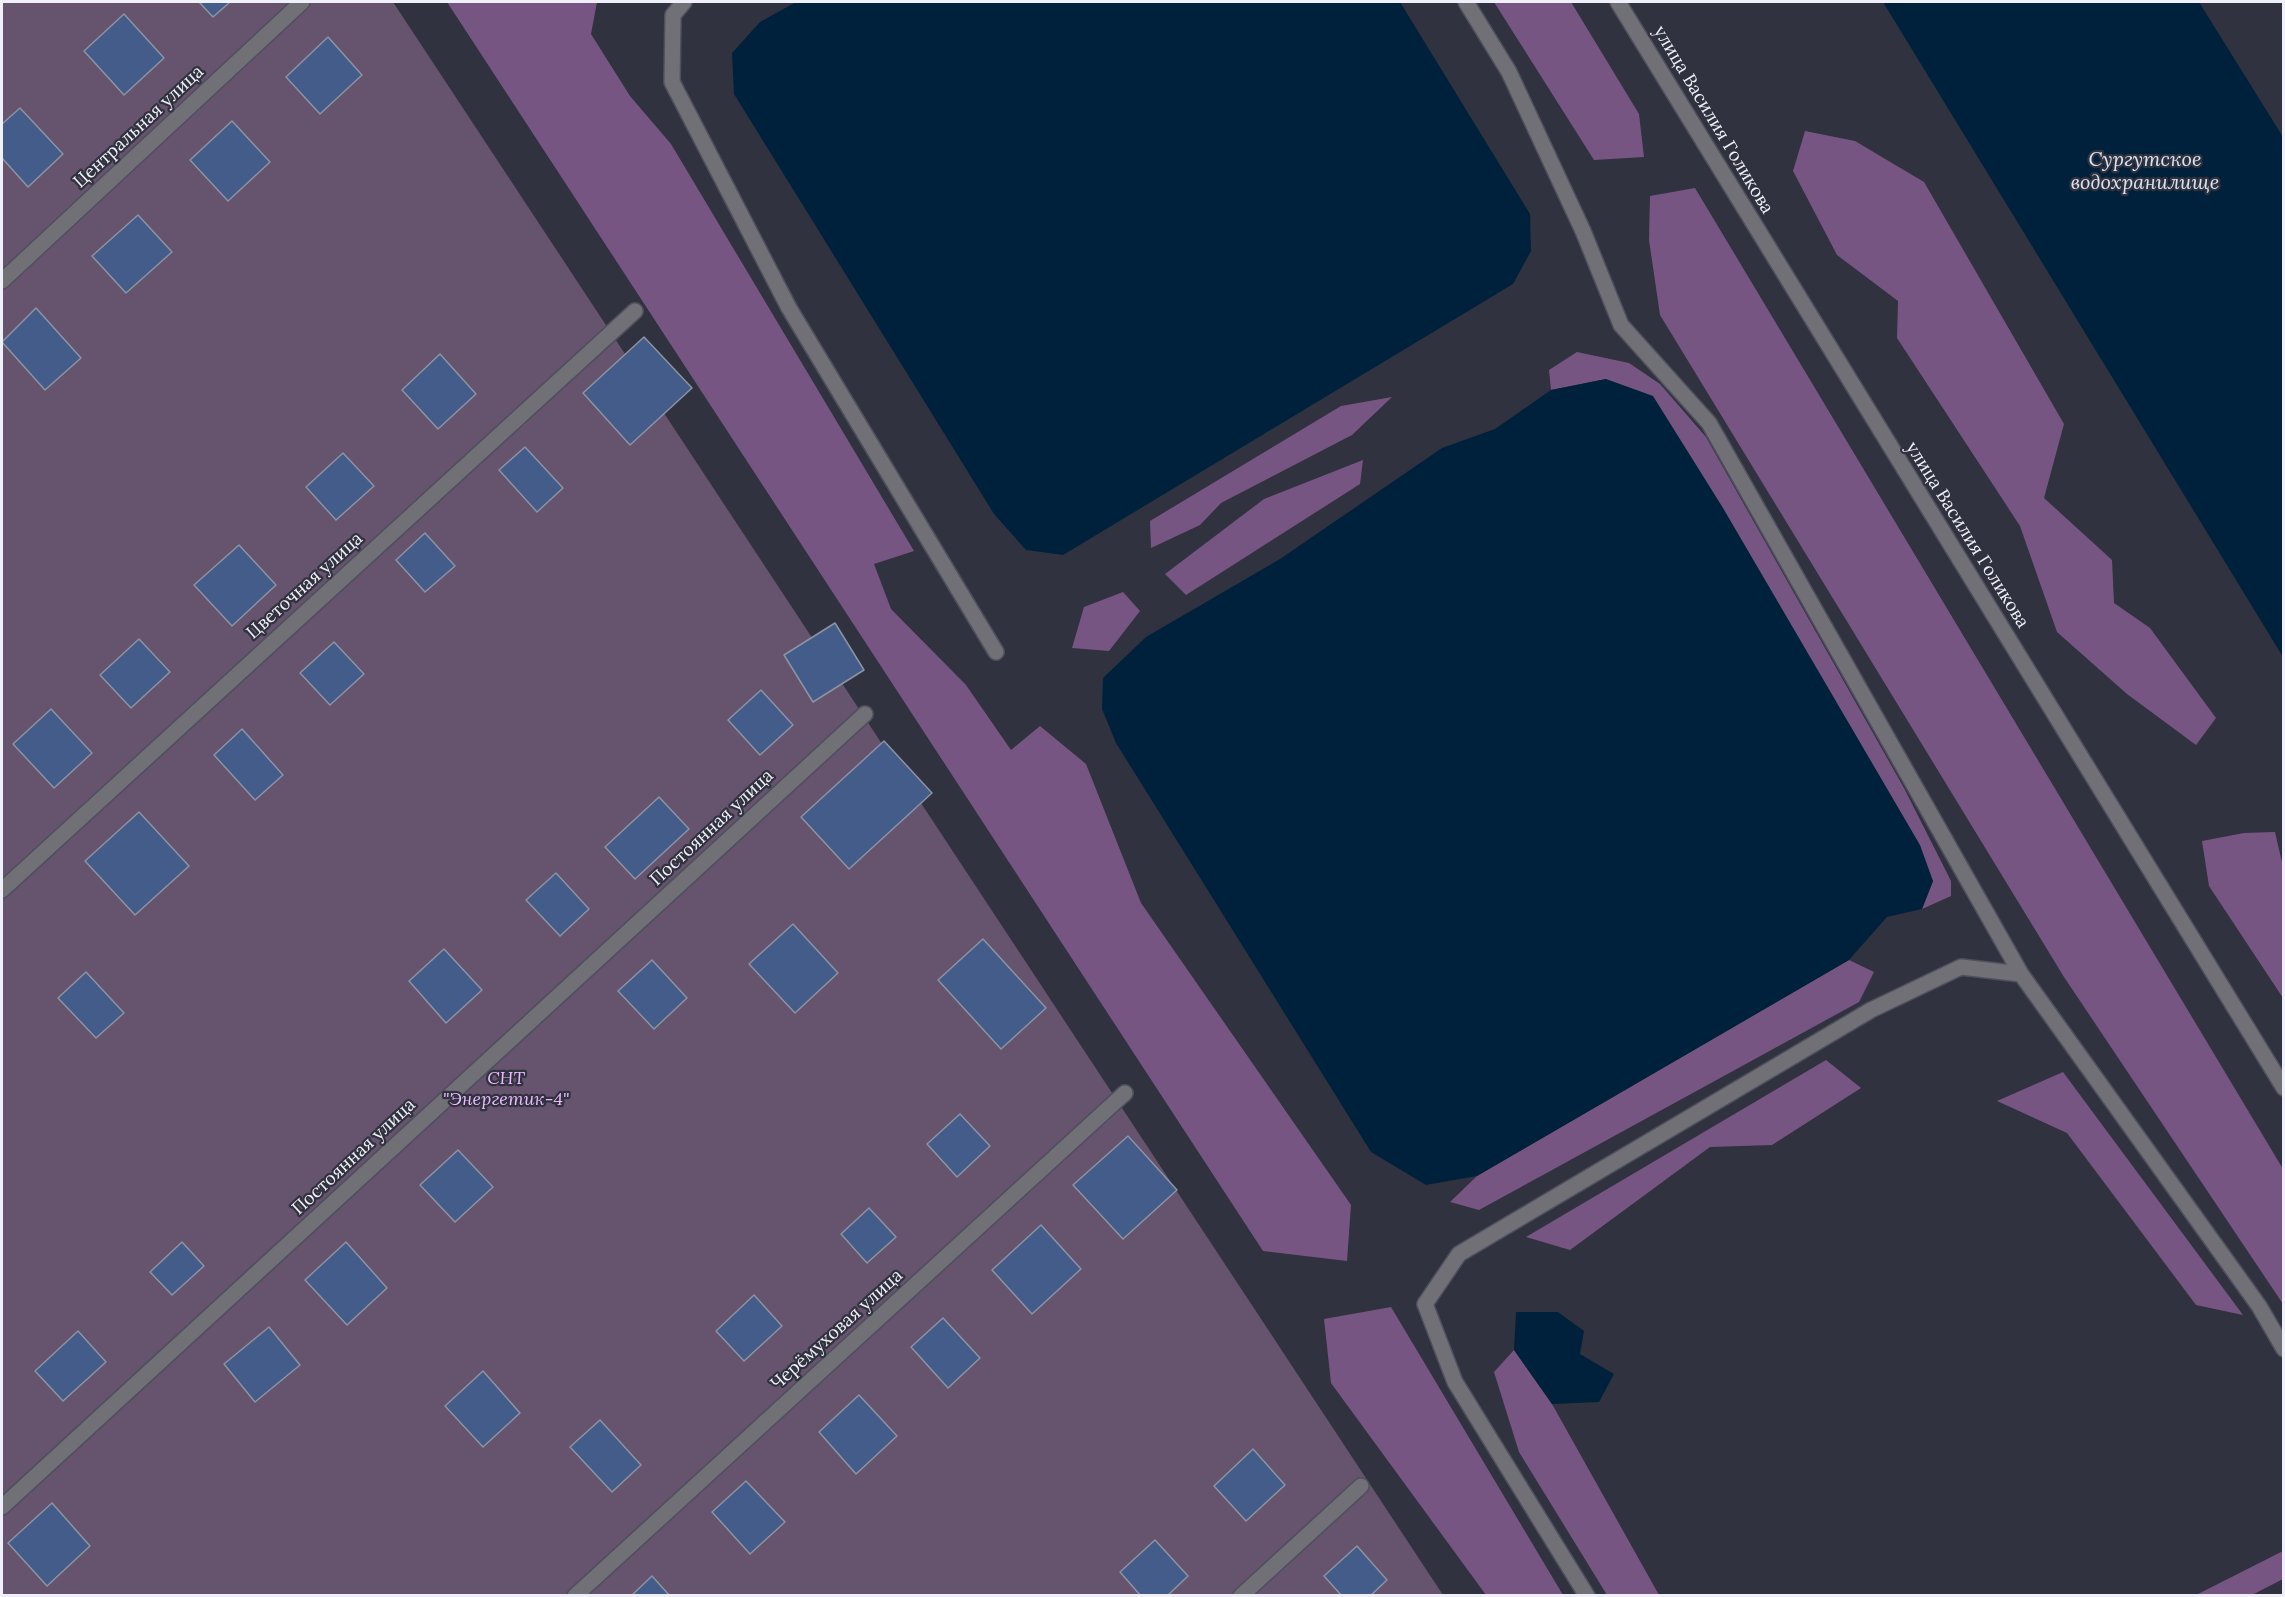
<!DOCTYPE html>
<html>
<head>
<meta charset="utf-8">
<style>
  body { margin:0 }
  #map { position:relative; width:2285px; height:1597px; overflow:hidden; background:#31323f; font-family:Lora,serif }
  canvas { display:block }
  .frame { position:absolute; inset:0; border:3px solid #eff0f9; pointer-events:none }
</style>
</head>
<body>
<div id="map">
<canvas width="2285" height="1597"></canvas>
<div class="frame"></div>
</div>
<script>
const ctx = document.querySelector('canvas').getContext('2d');
ctx.lineJoin = 'round';
function fill(path, color) { ctx.fillStyle = color; ctx.fill(path, 'evenodd'); }
function strokePath(path, color, width, dash) { ctx.strokeStyle = color; ctx.lineWidth = width; ctx.lineCap = dash ? 'butt' : 'round'; ctx.setLineDash(dash || []); ctx.stroke(path); }
function label(font, color, halo, rows, align = 'center') {
  ctx.font = font + ' Lora,serif'; ctx.lineWidth = 4.5; ctx.setLineDash([]); ctx.textBaseline = 'middle'; ctx.strokeStyle = halo; ctx.fillStyle = color; for (const [text, x, y, turn = 0] of rows) {
    ctx.save(); ctx.translate(x, y); ctx.rotate((+turn || 0) * Math.PI / 180); ctx.textAlign = isNaN(turn) ? turn : align; if (halo) ctx.strokeText(text, 0, 0); ctx.fillText(text, 0, 0); ctx.restore();
  }
}
fill(new Path2D(`
  M2 2H393L1443 1595 2 1596Z`), '#66536d');
fill(new Path2D(`
  M447 2H597L591 34 630 96 671 144 914 551 874 564 891 609 966 685 1011 750 1040 726 1086 764 1141 903 1351 1205 1347 1261 1263 1251Z
  M1494 2H1571L1639 114 1644 157 1594 160Z
  M1805 131 1855 141 1924 182 2064 424 2044 498 2112 560 2114 603 2150 628 2216 718 2196 745 2127 694 2057 632 2020 526 1897 338 1898 301 1837 255 1793 171Z
  M1695 188 2283 1169V1304L2064 977 1660 315 1649 240 1650 196Z
  M1577 352 1629 363 1660 384 1706 437 1904 788 1951 881V896L1922 909 1933 881 1606 379 1551 390 1549 370Z
  M1392 397 1352 435 1221 503 1200 525 1151 548 1150 521 1341 406Z
  M1363 460 1360 484 1186 595 1165 574 1264 499Z
  M1123 592 1140 611 1109 651 1072 648 1084 607Z
  M2275 832 2284 871 2283 998 2209 886 2202 841 2244 833Z
  M1849 960 1874 972 1859 1002 1479 1210 1450 1202 1477 1176Z
  M1826 1060 1861 1088 1772 1145 1710 1147 1570 1250 1526 1237Z
  M2063 1072 2243 1315 2196 1305 2067 1133 1997 1101Z
  M1391 1307 1563 1595H1486L1331 1383 1324 1319Z
  M1514 1350 1552 1404 1659 1595H1607L1519 1452 1494 1372Z
  M2283 1551V1579L2252 1595H2196Z`), '#775582');
fill(new Path2D(`
  M796 2H1400L1530 214 1531 251 1513 284 1063 555 1026 550 994 514 734 94 732 53 760 22Z
  M1883 2H2199L2283 137V657Z
  M1606 379 1653 396 1723 508 1920 845 1933 881 1922 909 1887 917 1849 960 1477 1176 1426 1185 1371 1152 1116 743 1102 709 1103 678 1146 637 1280 559 1442 448 1495 429 1551 390Z
  M1516 1312H1558L1584 1331 1580 1354 1614 1374 1599 1402 1552 1404 1514 1350Z`), '#00213b');
const building = new Path2D(`
  M199 2H230L213 17Z
  M124 14 164 58 124 95 84 51Z
  M328 37 362 75 320 114 286 77Z
  M20 108 63 154 28 187 2 158V124Z
  M232 121 270 162 228 201 190 160Z
  M138 215 172 252 126 293 92 256Z
  M36 308 81 358 45 390 2 342Z
  M644 337 692 388 630 445 583 393Z
  M440 354 476 394 438 429 402 390Z
  M525 447 563 488 537 512 499 470Z
  M343 453 374 486 336 520 306 487Z
  M425 533 455 566 425 592 396 560Z
  M239 545 276 585 232 626 194 585Z
  M835 623 864 670 813 702 784 655Z
  M139 639 170 672 131 708 100 675Z
  M334 642 364 674 330 705 300 673Z
  M761 690 793 725 760 755 728 720Z
  M51 709 92 753 54 788 13 744Z
  M242 729 283 775 255 800 214 755Z
  M884 741 932 793 849 869 801 817Z
  M659 797 689 829 635 879 605 847Z
  M139 812 189 866 135 915 85 861Z
  M556 873 589 909 560 936 526 900Z
  M793 924 838 973 795 1013 749 964Z
  M983 939 1046 1008 1001 1049 938 980Z
  M444 949 482 990 446 1023 409 981Z
  M652 960 687 998 654 1029 618 991Z
  M86 972 124 1013 96 1038 58 998Z
  M960 1114 990 1146 957 1177 927 1144Z
  M1128 1136 1177 1190 1123 1239 1073 1185Z
  M458 1150 493 1187 455 1222 420 1185Z
  M869 1208 896 1237 867 1263 841 1234Z
  M1041 1225 1081 1269 1032 1314 992 1270Z
  M182 1242 204 1266 172 1295 150 1272Z
  M346 1242 387 1288 347 1325 305 1280Z
  M754 1295 782 1326 744 1361 716 1331Z
  M943 1318 980 1358 948 1388 911 1347Z
  M269 1327 300 1365 255 1402 224 1364Z
  M78 1331 106 1362 63 1401 35 1371Z
  M483 1371 520 1413 483 1447 445 1406Z
  M859 1395 897 1436 856 1474 819 1432Z
  M600 1420 641 1465 612 1492 570 1447Z
  M1253 1449 1285 1485 1246 1521 1214 1486Z
  M746 1481 785 1522 750 1554 712 1512Z
  M52 1503 90 1546 47 1586 8 1543Z
  M1155 1540 1188 1576 1167 1596H1141L1120 1572Z
  M1357 1546 1387 1580 1370 1596H1342L1324 1576Z
  M652 1576 670 1596H631Z`);
fill(building, '#445c8a');
strokePath(building, '#8c94a3', 1.5);
const lane = new Path2D(`
  M684 2 673 15 672 82 789 308 996 652
  M1466 2 1509 72 1583 231 1621 325 1709 423 2021 974 2259 1306 2284 1349
  M1587 1596 1455 1382 1425 1304 1459 1254 1871 1010 1961 967 2021 974`);
const street = new Path2D(`
  M1618 2 2284 1088
  M2 281 302 2
  M2 890 635 311
  M2 1507 865 714
  M575 1596 1125 1093
  M1241 1596 1361 1486`);
strokePath(lane, '#4f505d', 18);
strokePath(street, '#4f505d', 18);
strokePath(lane, '#727077', 15);
strokePath(street, '#727077', 15);
label('18px', '#eff0f9', '#31323f', [
  ["улица Василия Голикова",1713,120,59],
  ["Центральная улица",139,127,-43],
  ["улица Василия Голикова",1967,535,58],
  ["Цветочная улица",305,586,-42],
  ["Постоянная улица",712,828,-43],
  ["Постоянная улица",354,1157,-43],
  ["Черёмуховая улица",837,1330,-42]
]);
label('italic 18px', '#eeb9ff', '#31323f', [
  ["СНТ",506,1079],
  ["\"Энергетик-4\"",506,1100]
]);
label('italic 20px', '#d8e5f1', '#31323f', [
  ["Сургутское",2145,160],
  ["водохранилище",2145,183]
]);
</script>
</body>
</html>
